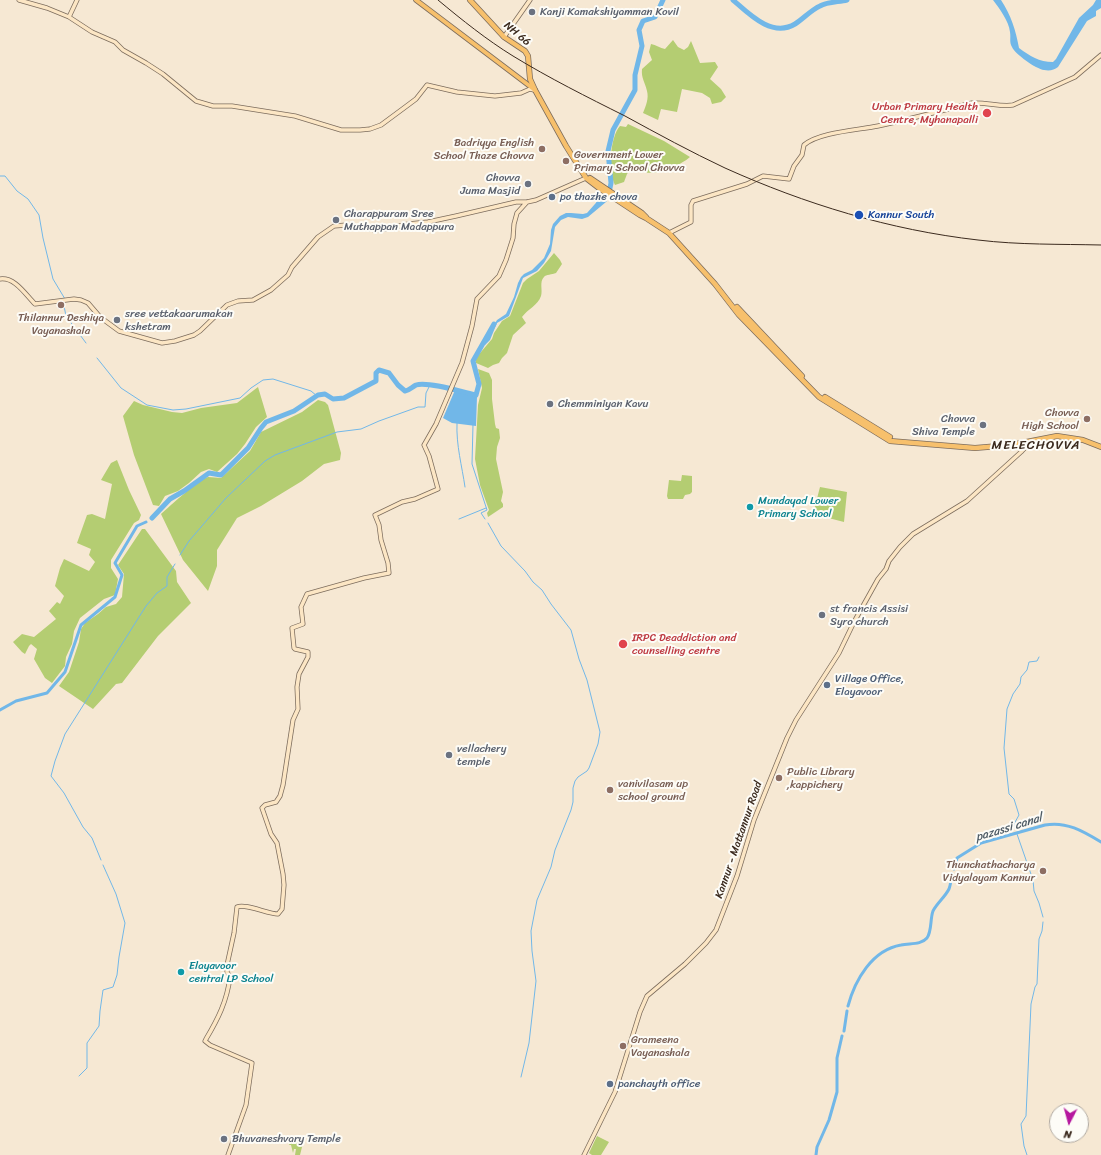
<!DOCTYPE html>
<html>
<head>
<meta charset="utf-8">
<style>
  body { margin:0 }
  #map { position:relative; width:1101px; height:1155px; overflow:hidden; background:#f6e8d3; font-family:Sriracha,sans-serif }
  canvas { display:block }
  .north { position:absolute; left:1049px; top:1103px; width:40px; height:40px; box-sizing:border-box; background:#fdfcf7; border:1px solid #afa8a0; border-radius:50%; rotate:186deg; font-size:11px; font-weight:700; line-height:16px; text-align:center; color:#3b2a1e }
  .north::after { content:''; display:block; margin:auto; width:14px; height:18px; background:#b5179e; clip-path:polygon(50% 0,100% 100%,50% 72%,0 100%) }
</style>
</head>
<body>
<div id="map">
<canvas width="1101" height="1155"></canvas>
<div class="north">N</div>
</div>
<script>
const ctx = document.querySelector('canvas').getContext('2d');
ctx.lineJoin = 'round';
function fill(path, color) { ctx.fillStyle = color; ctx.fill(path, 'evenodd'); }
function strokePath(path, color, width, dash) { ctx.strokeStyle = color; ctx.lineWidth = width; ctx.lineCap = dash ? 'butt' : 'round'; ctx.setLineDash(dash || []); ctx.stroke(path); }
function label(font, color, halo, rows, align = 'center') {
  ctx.font = font + ' Sriracha,sans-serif'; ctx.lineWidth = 4; ctx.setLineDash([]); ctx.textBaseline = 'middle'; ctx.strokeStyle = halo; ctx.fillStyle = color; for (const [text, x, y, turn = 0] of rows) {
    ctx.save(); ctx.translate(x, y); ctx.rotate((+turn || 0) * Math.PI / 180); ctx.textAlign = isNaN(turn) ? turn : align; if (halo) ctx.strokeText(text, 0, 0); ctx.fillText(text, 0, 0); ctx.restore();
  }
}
fill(new Path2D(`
  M673 40 678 47 684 50 688 47 691 41 700 63 715 62 718 67 710 79 721 89 726 97 721 102 712 104 710 98 702 93 682 89 677 112 661 109 658 120 643 113C646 106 649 98 647 91 645 82 641 78 642 69L652 60 649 52 651 44C656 45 660 48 665 49Z
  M628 124 664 141 690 157C681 165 657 176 645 172 642 171 638 167 634 165L627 174 624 182 615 185C608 171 610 137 620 126L626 127Z
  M554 253 560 260 562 264 556 273C552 275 546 274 544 277 539 282 543 290 541 296 538 305 528 309 522 317L526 323 513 335 507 353 502 358 499 363 493 365 488 368 476 363 475 359 492 339 494 333 502 321 510 316 523 283 527 279 539 271Z
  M478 369 489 373 492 380V399L495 424 496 428 499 429 500 438 497 447 496 459 503 492 501 501 503 504V507L488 517 487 513 489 510 480 485 475 459 478 405 482 388Z
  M258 387 267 417 256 427 245 444 237 454 217 472 209 469 201 472 189 483 178 491 165 496 159 506 153 505 134 455 123 416 134 401 143 405 172 412 182 413 201 408 237 403Z
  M318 400 325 402 328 405 341 453 340 460 324 464 302 481 261 506 237 518 217 550V566L208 591 183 560 161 514C169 507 199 479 208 477 213 477 217 478 221 478L250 451 261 432 302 412Z
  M117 460 129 490 141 515 139 520 134 523 111 560V568L118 579 115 595 104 599 80 618 74 631 72 644 66 657 65 666 52 683 45 678 34 659 37 649 31 644 29 646 25 654 22 652 13 642 22 634 34 637 56 619 49 611 57 602 60 604 64 596 55 586 60 568 64 559 89 571 95 562 89 555 91 549 77 543 87 515 92 514 105 519 112 484 101 480 111 463Z
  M682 475 692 476V492L690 494 685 495 683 499H668L667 496 669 480 681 481Z
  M820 487 847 492 844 522 813 514Z
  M142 529H145L176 571 177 582 191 603 158 636 122 683 116 684 93 709 59 686 69 672 79 642 81 629 85 623 98 614 106 607 116 604 122 597 124 574 118 565Z
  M597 1136 609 1142 601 1155H592L589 1153Z
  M294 1140 297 1142H302L303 1143 300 1155H295L296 1149H294L293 1153 291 1145H289L291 1141Z`), '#b4cd72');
fill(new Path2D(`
  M993 0H1001C1011 15 1016 31 1019 48 1030 56 1039 62 1053 62L1056 59 1079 18 1093 5 1096 0H1101V8L1096 11V16L1087 21 1058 67C1054 70 1050 71 1044 70 1036 69 1015 54 1012 47 1009 42 1011 38 1010 32 1009 21 999 8 993 0Z
  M602 196 607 201 606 202 588 217 582 219 568 217 561 220 555 227 551 251 544 263 537 271 523 278 509 316 497 323 490 340 485 345 481 344 485 341 497 320 506 314 514 297 518 283 521 277 524 274 532 270 544 258 550 244 551 230 553 224 560 216 566 213H571L583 214 587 213Z
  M455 390 477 397 476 426 452 423 443 418Z`), '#71b7e8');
strokePath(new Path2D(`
  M0 176H5L17 191 28 199 39 215 43 238 53 279 65 299
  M64 306 66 316 86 343
  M97 358 121 388 147 405 173 410 186 409 240 398 251 388 263 380 273 379 311 391 317 396
  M457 423C456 445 462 466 465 487
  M473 425 472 464 487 510 481 513 485 519
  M459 519 486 508
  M488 523 501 546 525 571 533 582 542 590 551 604 571 630 579 659 587 680 600 732 598 744 589 768 587 771 578 777 575 781 573 788V802L571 810 555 850 551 867 537 900 531 931 532 951 536 981 529 1043 521 1077
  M180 555 189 541 226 498 265 461 275 455 337 432 361 429 379 421 418 407H425L426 393 430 385
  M1015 828 1014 824 1019 815 1014 799 1009 794 1004 748 1007 709 1013 694 1020 684 1021 677 1027 670 1029 662 1037 661 1039 657
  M1017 834 1033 880 1034 891 1039 903 1043 917
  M101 860 92 838 83 827 64 793 51 776 55 761 65 734 146 606 157 593 167 586V577L175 564
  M79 1076 87 1068V1043L99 1026 100 1011 103 990 113 987 117 975 119 957 125 923 116 894 103 865
  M1027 1155 1024 1146 1021 1124 1026 1116 1031 1004 1035 987 1037 984 1039 939 1042 931 1043 922`), '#71b7e8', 1);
strokePath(new Path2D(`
  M0 710 16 701 47 693 65 672 81 625 115 597 122 575 115 563 137 526 146 522
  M954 869 957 858 981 843 1045 825C1066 821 1083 831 1101 842
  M848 1006C855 980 872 950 901 945 910 943 921 945 927 938 932 931 930 919 933 911 937 903 945 897 949 889 951 884 951 878 952 874
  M844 1031 847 1011
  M816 1155 817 1147 829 1120 837 1092V1058L842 1036`), '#71b7e8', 3);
strokePath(new Path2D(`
  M733 0C749 14 772 38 795 24 803 19 811 10 820 6 827 2 839 2 847 0
  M599 202 610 188 611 183 608 151 613 130 635 90V75L642 46 639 30 643 21 655 17 663 0
  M152 518 170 499 184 491 209 473 221 475 248 448 261 428 266 422 294 411 318 395 325 394 333 399 344 398 376 381V373L379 370 389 373 398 385 405 391C410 390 412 387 416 385 427 381 463 392 476 395L479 384 473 361 494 324`), '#71b7e8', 5);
const secondary = new Path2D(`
  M19 0 47 8 69 17
  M77 0 69 17 92 32 115 42 123 50 146 63 163 74 196 101 213 106H232L295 116 341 130H360L370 129 381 125 408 105 416 99 427 85 457 92 495 96 521 93 530 89 534 90
  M504 37 530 0
  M669 233 691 222V205L693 201 747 184 763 176 789 179 794 166 802 155 804 145C819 132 859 130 878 126 910 119 941 111 972 103 986 102 1000 107 1013 105L1075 77 1101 55
  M0 279C15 277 25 294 35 304L74 299 81 300 88 303 100 317 119 331 162 343 175 341 194 335 200 331 227 305 238 301 253 300 271 290 288 275 292 267 318 237 334 226 347 225 375 230 386 229 408 224 428 222 456 216 516 202H527L536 200 586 178
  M228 1155 246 1105 252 1063 210 1045 205 1041 206 1039C218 1019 227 1001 230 977L227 972V965L234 933 237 907C245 903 268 914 278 914L282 909 284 885 283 874 277 843 271 834 262 808 265 805 276 802 280 796 283 785 293 720 298 709 297 687 299 674 308 657V652L295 649 294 648 292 628 303 624 301 607 307 594 364 578 389 573 388 563 381 540 379 525 375 515 402 502 415 499 438 489 429 456 424 445 436 424 462 363 472 326 477 299 499 276 506 260 513 238 514 224 517 213 527 202
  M584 1155 615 1092 640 1012 647 996 685 964 706 943 716 930 737 876 754 820 787 738 796 720 839 653 854 622 878 579 886 569 889 561 900 547 913 534 967 501 1021 452 1030 442`);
const primary = new Path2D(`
  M416 0 535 90`);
const highway = new Path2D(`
  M470 0 504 37 525 51 528 56 530 79 535 90 566 146 586 178 599 188 640 215 646 218 669 233 715 284 739 315 819 397 890 441 975 448 1011 445 1057 436 1083 440 1101 447
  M590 178 642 213 646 217
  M737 307 802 376
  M825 397 890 437`);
strokePath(secondary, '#7c6c5d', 5);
strokePath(primary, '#7c6c5d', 5.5);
strokePath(highway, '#7c6c5d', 6);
strokePath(secondary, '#fce6c4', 3.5);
strokePath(primary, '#f7c06c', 4);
strokePath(highway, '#f7c06c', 4.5);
strokePath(new Path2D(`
  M438 0C462 20 487 40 513 56 549 78 587 97 625 116 658 134 691 152 725 168 805 204 890 230 978 240 1019 245 1060 244 1101 245`), '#3b2a1e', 1);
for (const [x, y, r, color] of [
  [532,12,4,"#6b7280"],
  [987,113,5,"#e0444e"],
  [542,149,4,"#8d6e63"],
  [566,161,4,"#8d6e63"],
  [528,184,4,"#6b7280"],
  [552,197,4,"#5c6f8a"],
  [859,215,5,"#1a4fb4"],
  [336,220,4,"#6b7280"],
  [61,305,4,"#8d6e63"],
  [117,320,4,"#6b7280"],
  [550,404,4,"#6b7280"],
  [1087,419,4,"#8d6e63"],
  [983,425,4,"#6b7280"],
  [750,507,4,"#0f9aa8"],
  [822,615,4,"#6b7280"],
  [623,644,5,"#e0444e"],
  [827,685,4,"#5c6f8a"],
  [449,755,4,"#6b7280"],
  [779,778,4,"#8d6e63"],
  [610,790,4,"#8d6e63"],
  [1043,871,4,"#8d6e63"],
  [181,972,4,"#0f9aa8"],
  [623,1046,4,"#8d6e63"],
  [610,1084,4,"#5c6f8a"],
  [224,1139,4,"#6b7280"]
]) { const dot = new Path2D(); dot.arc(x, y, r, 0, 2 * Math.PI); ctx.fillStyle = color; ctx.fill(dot); strokePath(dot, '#fdfcf7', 1.5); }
label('11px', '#5b616d', '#fdfcf7', [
  ["Kanji Kamakshiyamman Kovil",540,12],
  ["Chovva",520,178,"right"],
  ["Juma Masjid",520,191,"right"],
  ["Charappuram Sree",344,214],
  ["Muthappan Madappura",344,227],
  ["sree vettakaarumakan",125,314],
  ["kshetram",125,327],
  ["Chemminiyan Kavu",558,404],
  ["Chovva",975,419,"right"],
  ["Shiva Temple",975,432,"right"],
  ["st francis Assisi",830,609],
  ["Syro church",830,622],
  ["vellachery",457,749],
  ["temple",457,762],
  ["Bhuvaneshvary Temple",232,1139]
], 'left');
label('11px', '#3b2a1e', '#fdfcf7', [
  ["NH 66",517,34,40],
  ["Kannur - Mattannur Road",739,840,-71]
]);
label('11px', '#be3a42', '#fdfcf7', [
  ["Urban Primary Health",978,107],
  ["Centre, Myhanapalli",978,120],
  ["IRPC Deaddiction and",632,638,"left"],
  ["counselling centre",632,651,"left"]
], 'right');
label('11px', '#785e54', '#fdfcf7', [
  ["Badriyya English",534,143,"right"],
  ["School Thaze Chovva",534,156,"right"],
  ["Government Lower",574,155],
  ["Primary School Chovva",574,168],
  ["Thilannur Deshiya",61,318,"center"],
  ["Vayanashala",61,331,"center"],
  ["Chovva",1079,413,"right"],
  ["High School",1079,426,"right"],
  ["Public Library",787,772],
  [",kappichery",787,785],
  ["vanivilasam up",618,784],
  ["school ground",618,797],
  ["Thunchathacharya",1035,865,"right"],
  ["Vidyalayam Kannur",1035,878,"right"],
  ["Grameena",631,1040],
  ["Vayanashala",631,1053]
], 'left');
label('11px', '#4e5e75', '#fdfcf7', [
  ["po thazhe chova",560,197],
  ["Village Office,",835,679],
  ["Elayavoor",835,692],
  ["panchayth office",618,1084]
], 'left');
label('11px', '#164399', '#fdfcf7', [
  ["Kannur South",868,215]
], 'left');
label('11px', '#0d838f', '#fdfcf7', [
  ["Mundayad Lower",758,501],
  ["Primary School",758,514],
  ["Elayavoor",189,966],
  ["central LP School",189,979]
], 'left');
label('italic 12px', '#4e5b65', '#fdfcf7', [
  ["pazassi canal",1009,828,-17]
]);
ctx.letterSpacing = '1px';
label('13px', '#3b2a1e', '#fdfcf7', [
  ["MELECHOVVA",1036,446]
]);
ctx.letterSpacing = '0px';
</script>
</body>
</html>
